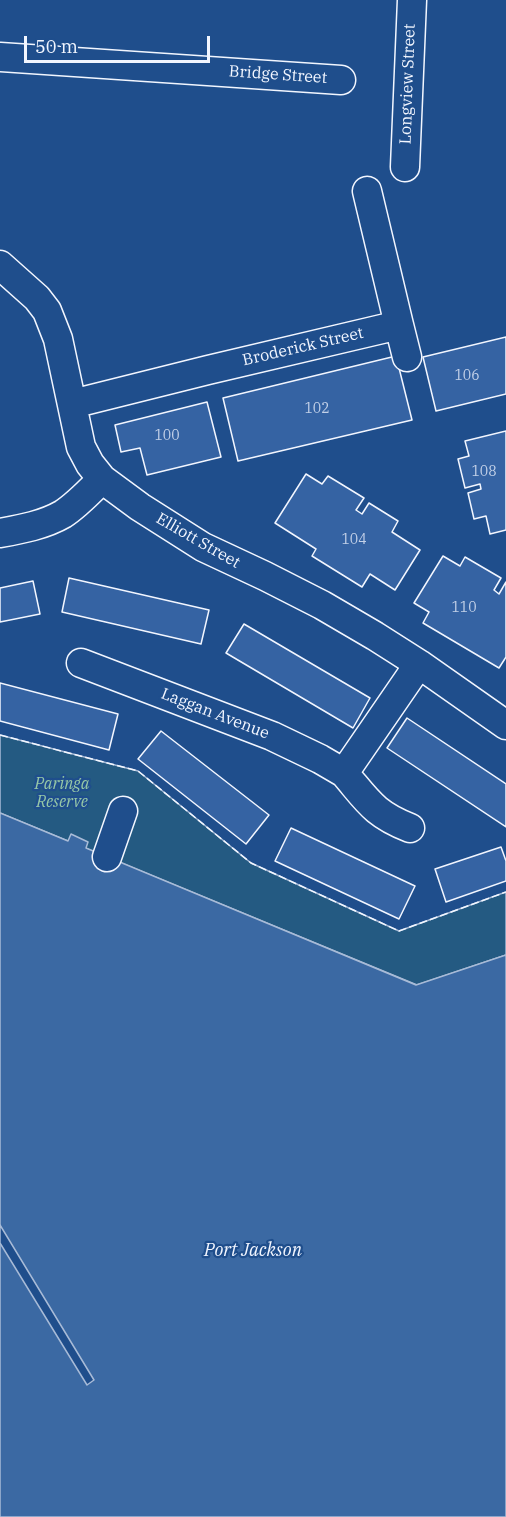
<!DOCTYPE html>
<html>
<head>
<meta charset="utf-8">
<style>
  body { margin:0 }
  #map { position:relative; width:506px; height:1517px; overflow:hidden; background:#1f4e8c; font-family:"IBM Plex Serif",serif }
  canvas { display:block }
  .scale { position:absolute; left:24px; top:36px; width:186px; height:27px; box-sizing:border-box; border:3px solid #f2f6ff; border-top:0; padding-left:8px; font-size:18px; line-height:21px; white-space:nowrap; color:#f2f6ff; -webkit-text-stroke:4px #1f4e8c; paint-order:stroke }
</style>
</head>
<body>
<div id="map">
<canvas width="506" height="1517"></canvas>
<div class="scale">50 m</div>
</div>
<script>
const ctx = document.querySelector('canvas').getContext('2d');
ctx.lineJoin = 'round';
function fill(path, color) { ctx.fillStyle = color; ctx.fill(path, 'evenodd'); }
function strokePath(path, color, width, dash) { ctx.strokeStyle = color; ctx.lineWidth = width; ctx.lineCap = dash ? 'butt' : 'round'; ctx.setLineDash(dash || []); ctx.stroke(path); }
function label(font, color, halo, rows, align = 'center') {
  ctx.font = font + ' "IBM Plex Serif",serif'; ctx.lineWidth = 4.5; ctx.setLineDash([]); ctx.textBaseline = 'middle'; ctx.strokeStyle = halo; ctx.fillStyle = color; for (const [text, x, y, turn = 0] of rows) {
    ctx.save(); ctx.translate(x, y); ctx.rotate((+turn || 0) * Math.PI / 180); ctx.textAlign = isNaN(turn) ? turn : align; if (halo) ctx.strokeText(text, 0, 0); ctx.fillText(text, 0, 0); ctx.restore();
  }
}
const green = new Path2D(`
  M0 735 138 771 251 863 399 931 506 892V955L417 985 0 813Z`);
fill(green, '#245a82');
strokePath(green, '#a8bbd7', 1.5);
const water = new Path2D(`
  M0 813 68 841 71 834 88 842 86 848 416 985 506 955V1517H0Z`);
fill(water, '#3b69a3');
strokePath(water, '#a8bbd7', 1.5);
const pier = new Path2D(`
  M0 1225 94 1380 87 1385 0 1243Z`);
fill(pier, '#1f4e8c');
strokePath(pier, '#a8bbd7', 1.5);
const building = new Path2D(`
  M506 337V394L436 411 423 357Z
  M396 356 412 420 238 461 223 398Z
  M207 402 221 457 147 475 140 448 121 452 115 425Z
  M506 431V530L490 534 486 516 474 519 468 493 481 489 480 484 465 488 458 459 469 456 465 441Z
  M306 474 322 484 328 476 364 498 356 510 362 514 369 503 398 521 392 532 420 550 395 590 370 574 362 587 312 556 316 549 275 523Z
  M443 556 460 566 465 557 501 578 494 590 499 594 506 582V657L499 668 423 623 429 612 414 603Z
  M69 578 209 610 201 644 62 612Z
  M33 581 40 614 0 622V588Z
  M244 624 370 698 353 728 226 653Z
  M0 683 118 714 109 750 0 721Z
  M407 718 506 784V827L387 748Z
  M161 731 269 815 246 844 138 759Z
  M291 828 415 886 399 919 275 861Z
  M501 847 506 861V881L446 902 435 869Z`);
fill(building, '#3563a3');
strokePath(building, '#f2f6ff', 1.5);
const minor = new Path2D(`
  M0 57 341 80
  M405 167 412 0
  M0 265 37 298 47 311 58 339 81 447 90 464 102 479 140 507 203 547 265 576 322 605 375 636 419 664 506 725
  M399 325 407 357
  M72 404 208 370 399 325 367 191
  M0 533C22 529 44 525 63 514 77 505 90 491 102 479
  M81 663 272 736 320 759 344 773 419 664
  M344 773C368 801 374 814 410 828
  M107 857 123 811`);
strokePath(minor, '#f2f6ff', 31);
strokePath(minor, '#1f4e8c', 28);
strokePath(new Path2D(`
  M0 735 138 771 251 863 399 931 506 892`), '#f2f6ff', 1.5, [8, 3]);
label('14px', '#c3d1e8', null, [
  ["106",467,376],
  ["102",317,409],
  ["100",167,436],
  ["108",484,472],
  ["104",354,540],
  ["110",464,608]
]);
label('16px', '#f2f6ff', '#1f4e8c', [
  ["Bridge Street",278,75,4],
  ["Longview Street",408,84,-88],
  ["Broderick Street",303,347,-13],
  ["Elliott Street",198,541,30],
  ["Laggan Avenue",215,714,21]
]);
label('italic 16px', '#97c8a6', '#1f4e8c', [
  ["Paringa",62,784],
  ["Reserve",62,802]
]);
label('italic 18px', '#f2f6ff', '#1f4e8c', [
  ["Port Jackson",253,1251]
]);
</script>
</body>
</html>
